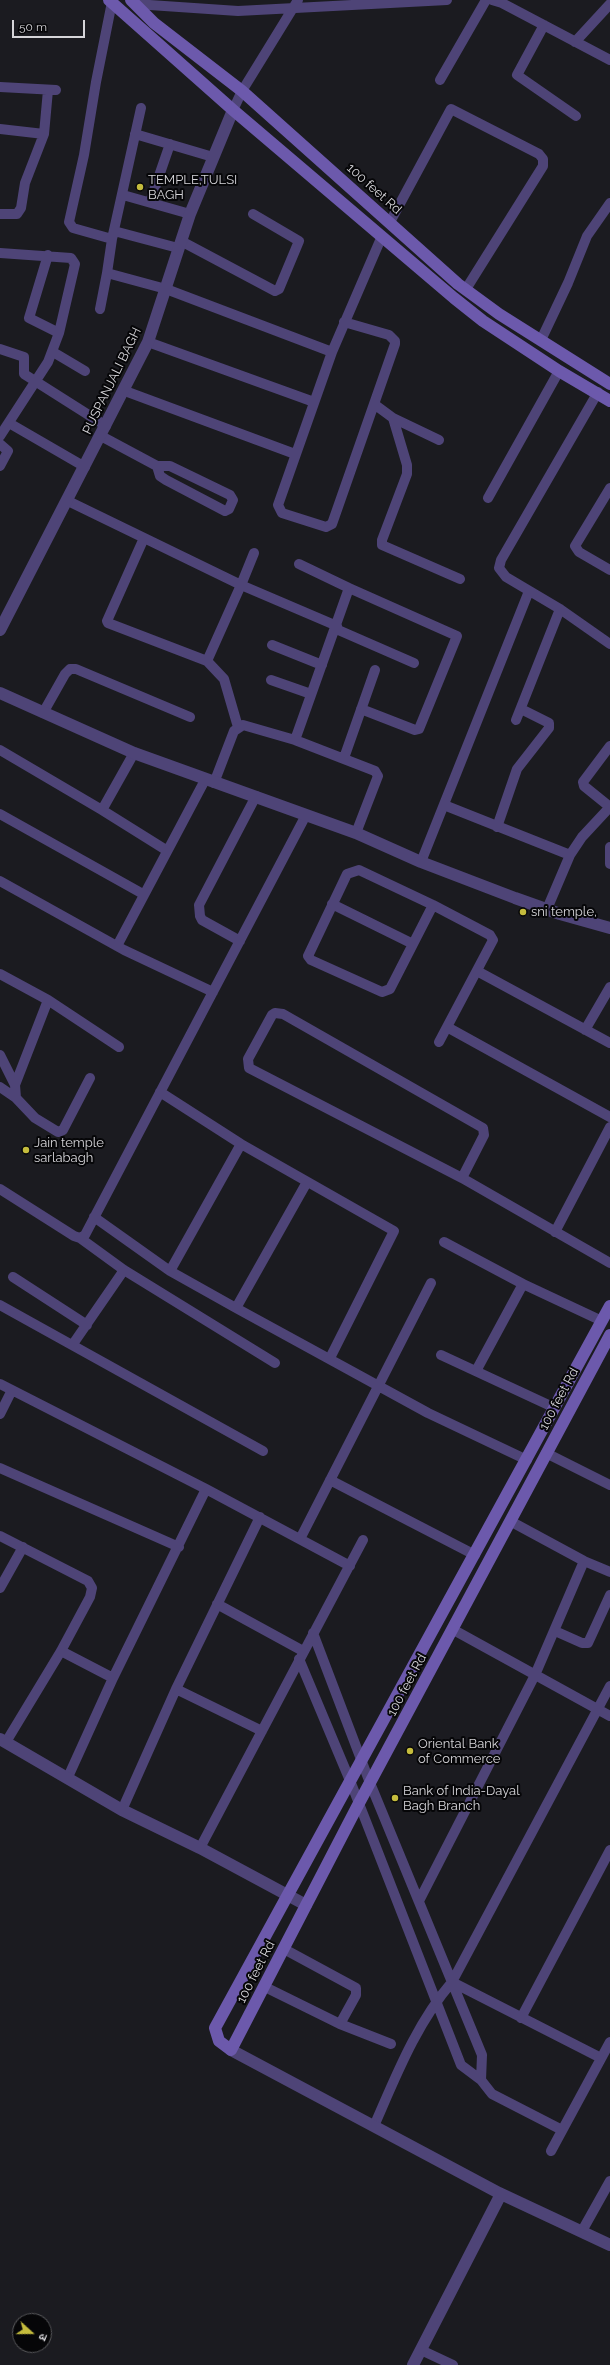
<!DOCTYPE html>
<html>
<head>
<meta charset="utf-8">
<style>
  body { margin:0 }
  #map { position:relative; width:610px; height:2365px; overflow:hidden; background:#1b1b20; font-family:Raleway,"Noto Sans Devanagari",sans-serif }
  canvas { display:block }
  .north { position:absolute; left:12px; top:2313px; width:40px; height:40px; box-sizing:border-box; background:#060608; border:1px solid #59595c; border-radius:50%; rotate:111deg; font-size:11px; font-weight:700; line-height:16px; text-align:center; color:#d6d5d9 }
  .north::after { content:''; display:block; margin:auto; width:14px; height:18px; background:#c5bc3d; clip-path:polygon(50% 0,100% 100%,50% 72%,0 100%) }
  .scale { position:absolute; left:12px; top:20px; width:73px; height:18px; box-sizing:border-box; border:2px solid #d6d5d9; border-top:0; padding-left:5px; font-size:12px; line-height:14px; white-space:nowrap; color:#d6d5d9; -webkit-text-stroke:3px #060608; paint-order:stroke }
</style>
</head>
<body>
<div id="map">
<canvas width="610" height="2365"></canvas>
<div class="north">उ</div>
<div class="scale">50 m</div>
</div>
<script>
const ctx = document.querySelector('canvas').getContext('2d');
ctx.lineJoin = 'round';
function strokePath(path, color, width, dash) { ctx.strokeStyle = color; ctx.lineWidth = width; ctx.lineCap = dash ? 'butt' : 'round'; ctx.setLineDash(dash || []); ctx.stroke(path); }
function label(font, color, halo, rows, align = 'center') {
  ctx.font = font + ' Raleway,sans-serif'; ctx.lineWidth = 4; ctx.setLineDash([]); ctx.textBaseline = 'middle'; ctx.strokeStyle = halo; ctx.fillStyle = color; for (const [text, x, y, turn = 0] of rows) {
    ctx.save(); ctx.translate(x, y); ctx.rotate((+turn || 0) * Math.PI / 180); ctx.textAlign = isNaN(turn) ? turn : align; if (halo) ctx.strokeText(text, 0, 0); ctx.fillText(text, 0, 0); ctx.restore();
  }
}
strokePath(new Path2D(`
  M492 0 502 3 610 60
  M112 2 96 82 84 155 69 222 73 228 112 239
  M135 4 238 11 447 0
  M544 25 517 75 576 116
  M575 42 610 4
  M440 80 486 0
  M0 87 56 90
  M233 110 242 91 298 0
  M0 129 44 134
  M135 134 213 157
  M123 195 190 214
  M150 202 170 144
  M0 214H17L21 208 25 183 44 134 48 90
  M390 222 451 109 539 154 543 159V166L466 289
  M114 231 178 248
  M181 241 275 291 279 289 299 241 253 214
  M0 253 71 258 75 264 59 333 48 362 0 436
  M48 255 29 318 59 333
  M107 273 112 239 141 108
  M100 309 107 273 166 289 332 352
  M344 322 389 335 395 341V344L332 524 326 527 282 513 278 505 332 352 382 236
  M541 340 568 283 587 236 610 203
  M148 342 314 402
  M0 349 24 357V374L106 426
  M53 352 85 371
  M125 391 295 454
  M598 392 501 560 499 568 506 577 560 609 610 644
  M374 404 393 418 407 465V474L382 540V545L460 579
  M393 418 439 440
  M9 423 85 467
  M101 436 157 466H170L230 495 233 500 229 509 225 511 166 480 160 476 157 466
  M0 444 8 451 0 466
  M610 488 575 546 579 552 610 570
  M488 498 559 371
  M68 501 241 585 207 661 108 623 107 621 144 538
  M254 553 241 585 337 626
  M299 564 349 588 295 740 375 771 378 776 356 833
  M349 588 457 636 419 729 415 730 361 709
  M336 629 414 663
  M272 645 322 665
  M207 661 224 679 238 727
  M271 680 311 694
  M43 713 65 674 70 669H76L190 717
  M516 720 560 609
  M610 746 583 782 584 786 610 807
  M0 750 102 810 134 753
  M344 758 375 670
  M214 783 234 731 243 725 295 740
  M444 805 570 855
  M102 810 166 850
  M0 814 143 894
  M497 827 517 769 549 728V723L521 709
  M610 847V864
  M421 862 529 591
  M0 881 124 950 213 992
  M332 904 413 944
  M433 905 390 989 382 992 311 960 308 956 347 874 359 870 433 905 490 935 493 940 439 1042
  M547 909 570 855 582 837 610 807
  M240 941 202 920 200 916 199 905 256 796
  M117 946 205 780
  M477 971 610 1043
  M0 974 48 1000 119 1047
  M447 1027 610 1117
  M585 1030 610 987
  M0 1055 15 1085 16 1098 35 1118 58 1132 63 1130 90 1078
  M15 1085 48 1000
  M0 1087 16 1098
  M160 1092 241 1144 394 1231 330 1358
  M462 1178 484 1135 483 1128 283 1014 275 1013 272 1015 248 1059 249 1068 462 1178 610 1263
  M0 1189 74 1236 80 1238 85 1235 306 815
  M94 1217 170 1271 236 1308 428 1413 527 1460
  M555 1232 610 1127
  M80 1238 124 1270 275 1363
  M444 1242 523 1284 602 1321
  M170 1271 241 1144
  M13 1277 87 1325
  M0 1305 263 1451
  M236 1308 307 1182
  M73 1344 124 1270
  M441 1355 555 1408
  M476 1371 523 1284
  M0 1384 206 1489 350 1566
  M0 1414 12 1390
  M546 1453 610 1485
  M0 1468 179 1547
  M330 1480 475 1555
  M510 1521 584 1561 610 1572
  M0 1536 88 1581 92 1588 90 1597 61 1651 6 1742
  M300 1539 431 1283
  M0 1588 23 1547
  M217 1604 303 1651
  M452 1629 610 1716
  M555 1631 582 1643H588L610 1595
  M313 1633 370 1783 482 2055 481 2080 492 2094 562 2130
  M61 1651 113 1678
  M299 1659 351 1783 461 2065 481 2080
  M176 1689 262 1731
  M68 1777 113 1678 206 1489
  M122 1810 176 1689 260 1517
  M200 1848 363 1540
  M419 1901 535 1675 584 1561
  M284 1949 356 1988V1995L340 2024
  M452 1982 601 2058
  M265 1987 340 2024 391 2044
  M521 2018 610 1850
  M374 2126C396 2076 416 2024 452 1982L610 1686
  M551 2151 610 2042
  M582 2231 610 2181
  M421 2350 453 2365`), '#4e4477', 10);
strokePath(new Path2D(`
  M0 630 148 342 190 214 233 110
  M0 693 134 753 356 833 421 862 515 898 560 914 610 928
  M0 1739 122 1810 200 1848 306 1905
  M231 2050 499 2193 610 2245
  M413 2365 501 2194`), '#4e4477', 12);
strokePath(new Path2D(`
  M109 0 233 110 454 298 483 321 559 371 610 401
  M131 0 154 23 242 91 458 284 499 314 610 384
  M610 1306 215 2028 219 2041 231 2050 358 1805 610 1335`), '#6c59ac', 12);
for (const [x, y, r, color] of [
  [140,187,4,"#c5bc3d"],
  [523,912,4,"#c5bc3d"],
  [26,1150,4,"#c5bc3d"],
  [410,1751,4,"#c5bc3d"],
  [395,1798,4,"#c5bc3d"]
]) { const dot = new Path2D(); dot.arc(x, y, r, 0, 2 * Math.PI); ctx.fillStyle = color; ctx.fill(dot); strokePath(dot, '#060608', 1.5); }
label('13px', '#d6d5d9', '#060608', [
  ["TEMPLE,TULSI",148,180],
  ["BAGH",148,195],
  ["sni temple,",531,912],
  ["Jain temple",34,1143],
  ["sarlabagh",34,1158],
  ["Oriental Bank",418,1744],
  ["of Commerce",418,1759],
  ["Bank of India-Dayal",403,1791],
  ["Bagh Branch",403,1806]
], 'left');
label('13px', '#d6d5d9', '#060608', [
  ["100 feet Rd",374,189,42],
  ["PUSPANJALI BAGH",112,381,-64],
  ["100 feet Rd",559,1399,-62],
  ["100 feet Rd",407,1685,-62],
  ["100 feet Rd",256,1972,-63]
]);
</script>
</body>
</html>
